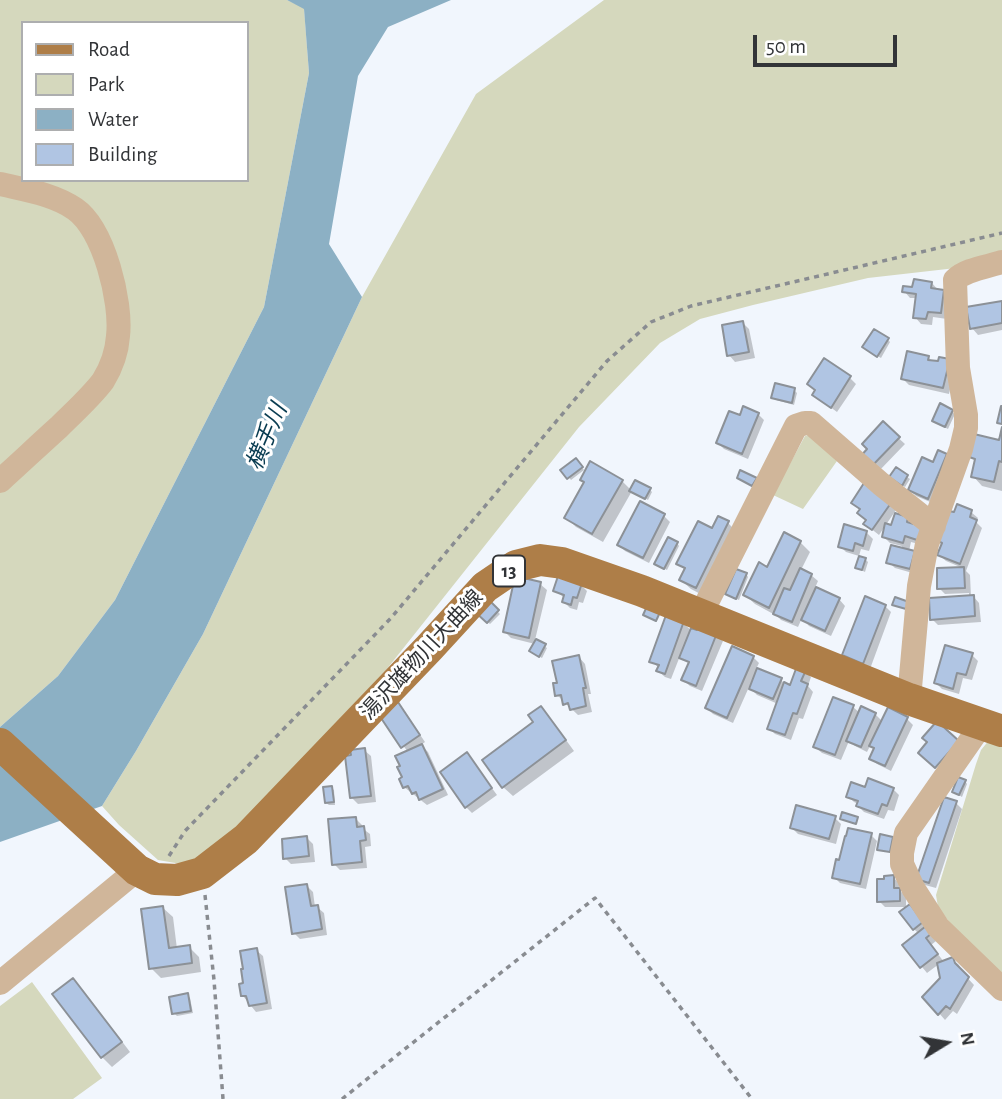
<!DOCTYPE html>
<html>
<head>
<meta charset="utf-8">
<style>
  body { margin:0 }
  #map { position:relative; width:1002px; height:1099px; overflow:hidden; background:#f1f6fd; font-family:"Alegreya Sans",sans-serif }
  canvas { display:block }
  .legend { position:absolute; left:21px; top:21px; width:228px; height:161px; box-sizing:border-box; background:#fff; border:2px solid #adaeaf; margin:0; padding:9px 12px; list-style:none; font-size:21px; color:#323437 }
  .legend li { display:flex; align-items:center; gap:14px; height:35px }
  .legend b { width:35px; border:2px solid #adaeaf }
  .north { position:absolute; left:911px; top:1008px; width:70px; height:70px; -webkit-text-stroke:5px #fff; paint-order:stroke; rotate:79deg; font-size:19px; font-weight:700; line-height:28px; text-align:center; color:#323437 }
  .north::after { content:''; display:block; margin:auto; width:24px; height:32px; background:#323437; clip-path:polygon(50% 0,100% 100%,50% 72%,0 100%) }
  .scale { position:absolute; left:753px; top:35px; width:144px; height:32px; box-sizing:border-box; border:4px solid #323437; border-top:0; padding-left:9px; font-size:21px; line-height:24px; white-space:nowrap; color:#323437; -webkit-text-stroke:5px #fff; paint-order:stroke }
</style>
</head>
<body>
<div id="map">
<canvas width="1002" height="1099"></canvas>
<ul class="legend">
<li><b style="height:9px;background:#ae7e48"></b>Road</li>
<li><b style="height:19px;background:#d5d8bd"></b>Park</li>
<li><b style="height:19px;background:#8cb0c4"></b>Water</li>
<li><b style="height:19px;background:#b0c5e3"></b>Building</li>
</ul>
<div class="north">N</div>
<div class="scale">50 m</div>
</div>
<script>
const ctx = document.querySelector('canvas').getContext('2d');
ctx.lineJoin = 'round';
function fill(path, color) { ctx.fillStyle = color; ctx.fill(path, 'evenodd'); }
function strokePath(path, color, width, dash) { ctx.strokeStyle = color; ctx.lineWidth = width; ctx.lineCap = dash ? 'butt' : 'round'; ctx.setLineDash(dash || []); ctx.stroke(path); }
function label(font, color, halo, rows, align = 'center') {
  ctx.font = font + ' "Alegreya Sans","Noto Sans JP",sans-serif'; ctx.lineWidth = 6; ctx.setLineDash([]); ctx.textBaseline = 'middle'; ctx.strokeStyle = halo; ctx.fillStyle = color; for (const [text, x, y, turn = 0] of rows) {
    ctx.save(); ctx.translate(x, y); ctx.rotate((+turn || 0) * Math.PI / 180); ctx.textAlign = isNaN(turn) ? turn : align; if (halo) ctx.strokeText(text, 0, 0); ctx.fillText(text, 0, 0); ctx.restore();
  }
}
fill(new Path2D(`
  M0 0H287L304 8 309 73 264 307 115 600 58 676 0 727ZM23 23H247V180H23Z
  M604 0H1002V254L956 268 868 278 753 305 700 319 660 343 579 427 386 670 229 836 187 865 158 860 119 825 102 806 136 751 203 634 362 297 476 94Z
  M809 435 837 461 803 509 773 495 805 436Z
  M990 739 1002 745V979L966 945 938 907 936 895 976 764 981 750Z
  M32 982 102 1078 73 1099H0V1006Z`), '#d5d8bd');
fill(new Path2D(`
  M287 0H451L388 27 358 76 329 244 362 297 203 634 136 751 102 806 0 842V727L58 676 115 600 264 307 309 73 304 9Z`), '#8cb0c4');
fill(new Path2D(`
  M932 283 938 290 943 291 947 319 933 317 932 325 921 324 915 317 917 298H910L904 291Z
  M1002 303V330L978 335 972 328Z
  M743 323 749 329 755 358 735 362 729 355Z
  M888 340 890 342 881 358 867 350Z
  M928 357 933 362 955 367 949 394 909 385 903 379Z
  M824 361 850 378 856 384 837 412 814 395Z
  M794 390 797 393 794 405 776 400 773 398Z
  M941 406 955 414 948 429 936 423Z
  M758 414 764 420 748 459 724 449 718 443 741 418Z
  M883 424 905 444 878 472 863 457Z
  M1002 435V491L982 486 973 476 976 462 971 457 1000 442Z
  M946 456 935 504 916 496 910 490 934 464Z
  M575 460 584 470 571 480 563 470Z
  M907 477 910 479 905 487 893 480Z
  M622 481 631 490H650L652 492 648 500 632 491 603 542 576 527 566 517Z
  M864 486 896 510 879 535 865 524 868 521 861 510 853 502Z
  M971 512 978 518 976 522 982 528 966 571 970 575 971 597 973 596 979 603 981 622 938 625 932 619 969 597V593L945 594 939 588 938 570 965 569 946 561 939 555Z
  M664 516 670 522 649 563 625 551 619 545Z
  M907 518 926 546 911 542 909 551 916 574 895 568 888 562 901 549 902 546 890 543 883 536 892 527Z
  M728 523 738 533 706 597 691 589 681 580 686 571 679 564 713 531Z
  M866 532 873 539 869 551 861 549 859 556 846 552 840 546Z
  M800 542 810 552 801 570 811 575 818 581 815 588 839 599 845 606 831 636 809 626 802 618 798 627 781 620 777 616 755 604 745 595 768 569Z
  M677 543 679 546 667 570 659 566Z
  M865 559 868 562 865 572 857 568Z
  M746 574 748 577 739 600 730 596 727 594Z
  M540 584 547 590 535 640 547 648 542 658 534 654 535 644 511 638 505 632Z
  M581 585 587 591 583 603 579 602 577 610 570 608 564 602 565 598 555 591Z
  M489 603 500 614 490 624 476 611Z
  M885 606 891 612 870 669 851 661Z
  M683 623 692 631 716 635 723 641 702 691 690 686 683 680 689 664 680 656 671 679 665 677 658 671 659 668 651 661Z
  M972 655 978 661 972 680 963 678 959 694 942 689 936 683Z
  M579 657 585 664 591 694H588L592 712 578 715 557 695Z
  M753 657 759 663 756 669 781 680 786 685 791 687 805 671 811 677 808 686 813 692 803 719 799 718 791 740 775 734 769 728 778 704 757 695 749 687 733 723 713 714 707 708Z
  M834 699 853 707 860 713 875 714 883 722 907 719 913 725 891 771 877 764 871 758 875 749 871 744 867 752 855 746 849 741 841 760 822 753 815 747Z
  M541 708 550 718 574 751 513 796 503 787 536 722Z
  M404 711 425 742 421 745 428 752 448 795 427 805 404 787 401 780 404 778 408 752 381 716Z
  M364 750 371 756 376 802 358 804 352 798Z
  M467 754 497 795 472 813 466 807Z
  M965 781 967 784 962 797 954 792Z
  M331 788 334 790 335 805H329L326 803Z
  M893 789 899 795 894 811 888 810 884 819 864 812 858 806V804L854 802 848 796 866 790Z
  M956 803 962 809 936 888 925 885 918 878Z
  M835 818 841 824 836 844 798 834 792 828Z
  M356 819 362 825V828L370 834 371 846 365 847 367 868 340 870 334 864Z
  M871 835 877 841 866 889 840 883 834 877 841 862Z
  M307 838 313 844 315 862 291 864 285 858Z
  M893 877 899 883V890L906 896V907H885L879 901Z
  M307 886 313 892 315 907H317L324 913 327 935 300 939 294 933Z
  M909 906 936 941 931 945 944 962 952 959 959 965 961 971 974 985 957 1014 953 1011 945 1020 925 997 942 978 939 964 927 973 904 945 919 934 914 929Z
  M163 908 173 917 177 949 189 947 199 957 201 972 161 978 151 968Z
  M256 950 263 956 272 1009 256 1012 243 996Z
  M73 980 83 990 130 1052 112 1067 102 1057Z
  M188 995 190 998 193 1013 177 1016 174 1013Z`), '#0003');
const building = new Path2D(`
  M914 279 932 282 931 288 944 290 941 313 928 312 926 319 913 318 916 294 902 292 903 286 912 287Z
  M1002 301V323L970 329 966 307Z
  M743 321 749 352 727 356 722 325Z
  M874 329 889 338 877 357 862 347Z
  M907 351 929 356 928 360 938 361 939 357 950 359 943 388 901 379Z
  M824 358 851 376 831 408 812 395 815 390 807 384Z
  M775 383 795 388 792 403 771 398Z
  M940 403 953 410 945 427 932 421Z
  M743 406 759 413 742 454 716 443 729 411 740 415Z
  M1001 406H1002V424L997 423Z
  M883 421 900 437 871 467 860 457 867 449 862 444Z
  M1002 427V462L999 461 994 482 971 477 975 459 969 457 974 434 999 440Z
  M938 450 947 454 928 499 908 490 922 457 933 462Z
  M576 458 583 467 567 479 560 470Z
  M590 461 623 480 592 534 564 518 584 482 580 480Z
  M896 467 908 475 902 486 889 477Z
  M740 470 757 478 752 486 737 478Z
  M635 480 651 488 645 499 629 491Z
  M864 483 891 503 872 530 863 524 866 520 857 513 860 509 851 503Z
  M640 501 665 514 643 558 617 545Z
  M957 504 972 510 970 517 977 520 960 564 937 555 942 543 938 541 949 511 954 512Z
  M895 513 908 517 907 522 924 527 920 541 905 536 903 543 882 537 885 523 891 525Z
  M718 516 729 521 696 588 679 580 685 568 676 564 698 521 712 528Z
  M844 524 867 531 863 546 855 543 853 551 838 547Z
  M784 532 801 541 769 608 743 595 759 562 767 567Z
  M668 537 678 542 664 569 654 564Z
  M891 545 915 551 910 569 886 563Z
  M859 556 866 558 862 570 855 568Z
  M964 567 965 588 937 589V568Z
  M800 568 812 574 792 622 773 614 784 588 790 590Z
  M736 569 747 573 736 599 725 594Z
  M515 576 541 582 529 638 503 632Z
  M558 576 582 583 577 598 573 597 571 605 562 602 564 595 553 591Z
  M816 587 840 598 825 631 801 620Z
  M974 595 975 616 930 620 929 598Z
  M865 596 886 605 863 664 842 655Z
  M895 597 909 602 906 609 892 605Z
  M489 600 499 610 487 623 474 611Z
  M648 604 661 610 656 621 643 615Z
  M666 615 684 621 665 674 656 671 659 665 649 662Z
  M699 625 717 633 696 686 681 680 689 662 679 658 691 628 697 630Z
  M536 639 546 644 539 657 529 651Z
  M945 645 973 653 966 675 957 673 953 689 934 683Z
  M732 646 754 656 727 718 705 708Z
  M579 655 586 688H583L586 706 570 710 568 703 563 705 561 695 555 696 553 683H557L552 661Z
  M797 666 806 670 801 681 808 684 797 714 793 713 785 735 767 729 784 682 790 685Z
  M757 668 782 678 773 699 749 689Z
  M833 697 854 705 835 755 813 747Z
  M398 702 420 735 401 748 379 715Z
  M541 706 566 740 502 788 482 760 533 722 528 715Z
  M861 706 876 713 861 747 846 741Z
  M888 707 908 717 885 766 869 759 874 748 869 746Z
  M937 721 959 741 935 768 918 753 927 742 922 738Z
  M422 744 443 789 419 800 416 792 412 794 408 786 403 788 399 779 402 777 397 767 400 766 395 756Z
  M365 748 371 796 350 798 345 756 351 755 350 750Z
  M467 752 492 788 465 808 440 772Z
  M958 777 966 780 959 795 952 792Z
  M868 778 894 788 887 806 882 804 878 814 856 806 858 801 846 797 851 782 865 787Z
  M332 786 334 802 325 803 323 787Z
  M944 797 957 801 929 883 916 879Z
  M796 805 836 816 829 839 790 828Z
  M842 812 858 817 856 824 840 819Z
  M356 817 357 827 364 826 366 840 360 841 362 862 332 865 328 819Z
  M848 828 872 833 860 884 832 878 836 859 839 860 845 836H846Z
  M880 834 893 837 890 852 877 850Z
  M307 836 309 856 283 859 282 839Z
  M894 875V888H900V901L877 902V879H884V876Z
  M307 884 311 906 318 905 322 929 292 934 285 887Z
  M910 904 923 922 913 930 899 912Z
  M163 906 169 948 190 945 192 963 149 969 141 909Z
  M926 926 931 934 926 938 938 954 920 968 902 945Z
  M257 948 267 1003 249 1006 246 996H241L239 984 243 983 241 969H243L240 951Z
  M953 957 955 963 969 977 950 1009 946 1006 938 1015 922 997 940 978 937 963Z
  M73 978 122 1042 101 1058 52 994Z
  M188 993 191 1011 172 1014 169 997Z`);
fill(building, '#b0c5e3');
strokePath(building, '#8c9197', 2);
strokePath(new Path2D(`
  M169 856 185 831 391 618 607 361 651 322 691 306 1002 233
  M205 895 214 980 223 1099
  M342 1099 595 898 752 1099`), '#898c91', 3.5, [5, 5]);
strokePath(new Path2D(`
  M0 184C25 190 53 194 75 209 104 229 122 302 118 336 117 351 111 368 103 381 90 398 74 412 59 427 39 445 20 463 0 481
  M701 614 796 426 805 423H811L881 484 934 526
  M909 699 919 586 927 544 961 449 966 428V415L958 368 955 280C966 269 987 267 1002 262
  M982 724 906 833 902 853V864L913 888 938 927 1002 989
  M0 983 137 870`), '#d0b69a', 24);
strokePath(new Path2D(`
  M0 744 137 870 155 879 177 880 202 873 246 839 429 648 485 587 516 566 540 560 562 563 642 591 909 699 1002 731`), '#ae7e48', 32);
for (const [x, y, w] of [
  [509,571,32]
]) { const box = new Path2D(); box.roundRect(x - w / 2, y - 15.5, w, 31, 5); ctx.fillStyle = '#fff'; ctx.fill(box); strokePath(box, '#323437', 2); }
label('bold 19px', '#323437', null, [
  ["13",509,571]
]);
label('21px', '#323437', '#fff', [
  ["湯沢雄物川大曲線",422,655,-47]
]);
label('italic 23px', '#093c51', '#fff', [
  ["横手川",267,437,-67]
]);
</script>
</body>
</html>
